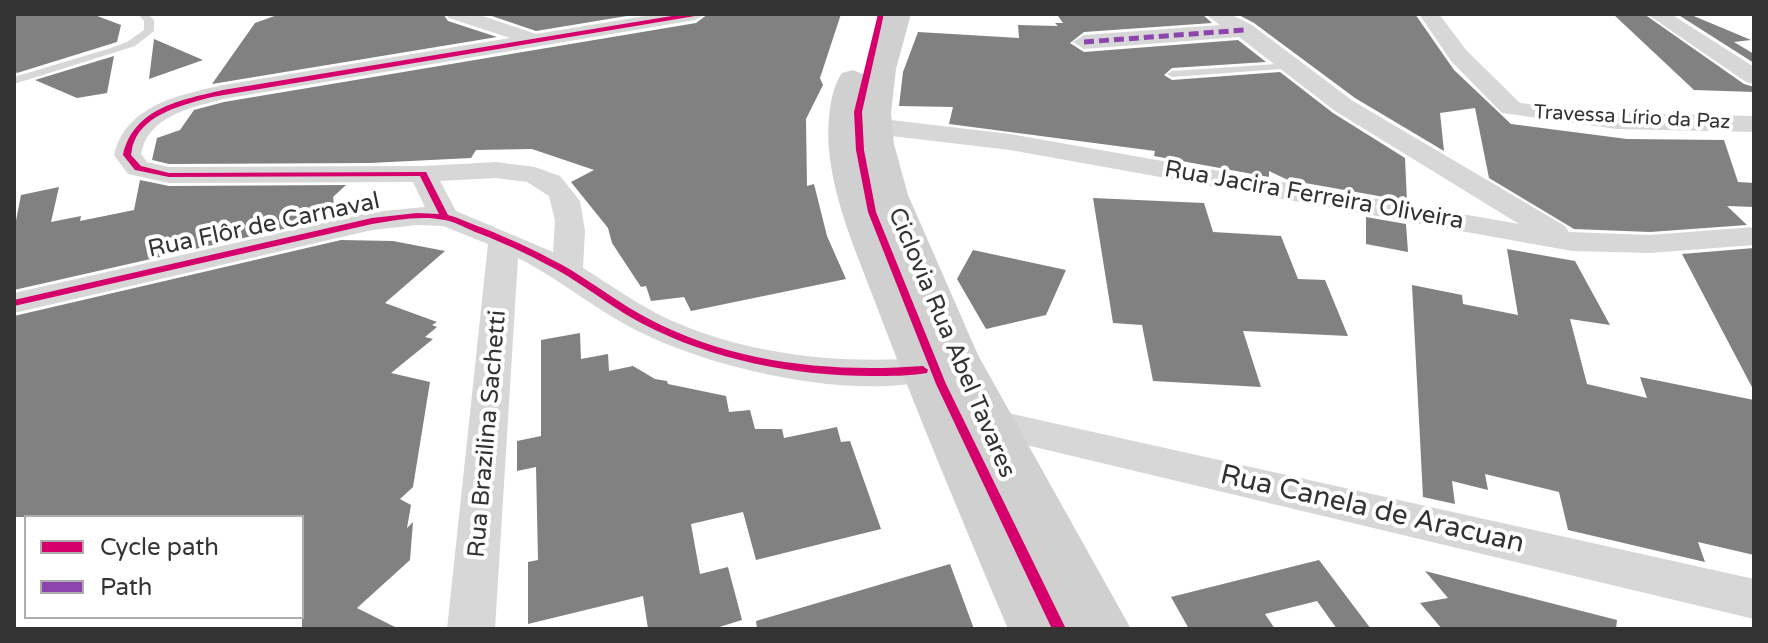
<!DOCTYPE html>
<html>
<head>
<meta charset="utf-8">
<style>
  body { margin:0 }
  #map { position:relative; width:1768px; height:643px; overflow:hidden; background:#fff; font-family:"Varela Round",sans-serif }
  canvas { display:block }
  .frame { position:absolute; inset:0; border:16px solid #333; pointer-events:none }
  .legend { position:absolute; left:24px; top:515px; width:280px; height:104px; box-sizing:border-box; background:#fff; border:2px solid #adadad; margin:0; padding:10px 14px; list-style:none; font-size:24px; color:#333 }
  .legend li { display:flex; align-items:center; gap:16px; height:40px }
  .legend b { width:40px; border:2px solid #adadad }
</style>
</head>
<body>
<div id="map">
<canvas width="1768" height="643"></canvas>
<div class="frame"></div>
<ul class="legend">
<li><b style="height:10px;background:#d6006c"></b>Cycle path</li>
<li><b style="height:10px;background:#8e44ad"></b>Path</li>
</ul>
</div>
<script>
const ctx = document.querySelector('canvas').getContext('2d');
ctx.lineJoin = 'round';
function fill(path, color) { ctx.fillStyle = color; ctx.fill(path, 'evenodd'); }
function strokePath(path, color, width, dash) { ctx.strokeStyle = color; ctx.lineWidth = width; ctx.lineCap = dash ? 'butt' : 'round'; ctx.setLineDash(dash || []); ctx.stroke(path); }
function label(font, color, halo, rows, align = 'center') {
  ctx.font = font + ' "Varela Round",sans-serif'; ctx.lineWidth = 8; ctx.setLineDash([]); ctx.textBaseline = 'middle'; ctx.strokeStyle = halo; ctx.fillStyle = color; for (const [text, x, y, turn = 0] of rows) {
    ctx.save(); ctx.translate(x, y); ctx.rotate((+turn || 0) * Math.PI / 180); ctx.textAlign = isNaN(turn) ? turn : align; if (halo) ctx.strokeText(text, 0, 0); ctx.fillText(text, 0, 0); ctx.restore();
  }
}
fill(new Path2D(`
  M14 14H92L121 25 117 42 17 73 14 71Z
  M280 14H443L448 21 497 37 212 84 255 23Z
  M486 14H639L536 31Z
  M708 14H841L820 78 823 85 806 119 807 186 814 184 827 236 846 279 691 311 684 297 651 301 646 286 641 287 612 243 608 228 571 182 594 170 532 149 476 150 471 158 370 163 169 164 152 160 157 138 180 130 194 110 224 102 696 23Z
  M1098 14H1202L1212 23 1084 32 1070 43 1084 52 1238 40 1266 62 1172 68 1164 75 1172 80 1280 72 1333 113 1405 158 1407 201 1288 180 1269 171V177L1154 156 1155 151 949 124 953 107 899 106 903 72 918 32 1019 38 1018 25 1058 26 1055 23H1063L1058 16Z
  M1237 14H1415L1454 70 1511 124 1627 139 1724 140 1738 182 1754 183V207L1727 206 1747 225 1650 232 1574 229 1489 178 1475 108 1440 113 1444 151 1355 98 1254 23Z
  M1613 14H1644L1744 84 1754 87V92L1694 90Z
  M1677 14H1689L1751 40 1734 42 1754 54V63Z
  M154 39 203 60 149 79Z
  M114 56 107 93 77 98 35 80Z
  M140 180 169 186 346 185 333 197 336 217 14 290V231L21 195 59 187 51 222 81 216 80 221 134 210Z
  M1093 198 1204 203 1213 232 1281 236 1298 279 1325 280 1348 336 1243 331 1261 387 1153 381 1142 325 1113 323Z
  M1366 217 1406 224 1408 252 1366 244Z
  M341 240 393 241 445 251 385 303 437 322 432 325 437 327 425 337 433 339 391 373 430 382 413 487 400 499 411 505 407 528 413 522 410 560 357 608 399 629H302V517H14V316Z
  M1754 248V391L1682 254Z
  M1507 249 1575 261 1610 325 1570 319 1587 384 1647 398 1640 377 1754 400V555L1698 542 1705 562 1568 530 1559 492 1485 474 1488 490 1452 481 1455 504 1423 497 1412 285 1462 295 1463 304 1518 315Z
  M973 250 1066 270 1046 315 986 329 957 279Z
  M580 333 581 359 608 354 609 371 633 366 655 379 667 381 668 384 726 396 729 412 750 410 755 429H782L784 438 837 427 841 442 850 441 881 529 756 560 743 512 691 524 700 574 728 567 742 620 713 629H648L643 596 528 624V562L538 560 536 467 517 471V441L541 436V340Z
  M1319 560 1371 629H1337L1317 601 1265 614 1275 629H1189L1171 597Z
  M950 564 974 629H757L756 621Z
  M1425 571 1617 620 1616 629H1442L1420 603 1448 598Z`), '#818181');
fill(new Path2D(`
  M138 14H148L154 20V31L135 46 14 84V77L111 48 127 42 144 30V21Z
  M1291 63 1295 64V68L1172 77 1167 74 1172 71Z`), '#d7d7d7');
fill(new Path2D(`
  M446 14H477L536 34 657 14H705L695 20 223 99C190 108 148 116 141 154L147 162 169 167 423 166 496 162 535 167 560 176 580 201 585 231 583 268C611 285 638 305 668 319 748 355 836 364 923 358L936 361 941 370 936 379C855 401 718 370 644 334 599 313 562 280 518 258L495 629H447L488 244 443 226 417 225 372 230 14 313V293L372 212 425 207 413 182 169 183 128 174 114 155C126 105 179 95 223 85L510 38 449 18ZM496 178 527 182 549 196 555 221 553 252 456 211 440 181Z
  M1205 14H1230L1252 25 1353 101 1565 226 1569 232 1650 235 1754 227V245L1650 253 1572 251 1010 150 874 134 865 131 861 126 865 121 874 118 1010 134 1519 224 1335 111 1239 37 1084 49 1073 42 1084 35 1220 25Z
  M1419 14H1439L1467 51 1520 103 1617 113 1754 116V132L1617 129 1502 113 1451 61Z
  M1647 14H1671L1754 67V84L1746 82Z
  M990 409 1754 579V619L976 433 971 423 976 413Z`), '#d7d7d7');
fill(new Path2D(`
  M885 14H911L896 69 891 113 894 144 908 195 978 355 1131 629H1008C963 522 918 416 877 307 858 256 834 204 829 150 827 127 829 91 842 73L853 70 865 75Z`), '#d0d0d0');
strokePath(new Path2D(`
  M1084 42 1244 30`), '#8e44ad', 5, [10, 5]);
fill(new Path2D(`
  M684 14H698L695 16 212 97C186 104 145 113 134 142 132 146 132 150 131 155L141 166 169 173 426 172 448 215C460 218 471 224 483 228 513 240 543 254 571 270 597 286 622 305 649 319 732 363 831 373 923 366L928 370 927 373C909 376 890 376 872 376 795 376 712 360 643 324 616 310 592 291 566 275 538 259 509 245 478 233 467 229 456 222 445 220 421 215 395 220 372 224L14 306V300L372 218 417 213 439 214 420 176 169 177 135 170 123 155C134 107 182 100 223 90Z
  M878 14H884L862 112 864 150 876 212 946 384 1066 629H1052L936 384 868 212 856 150 854 112Z`), '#d6006c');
label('20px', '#333', '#fff', [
  ["Travessa Lírio da Paz",1632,118,3]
]);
label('24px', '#333', '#fff', [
  ["Rua Jacira Ferreira Oliveira",1314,196,10],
  ["Rua Flôr de Carnaval",264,226,-12],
  ["Ciclovia Rua Abel Tavares",951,343,67],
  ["Rua Brazilina Sachetti",488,434,-85]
]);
label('28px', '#333', '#fff', [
  ["Rua Canela de Aracuan",1372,510,13]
]);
</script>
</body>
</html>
